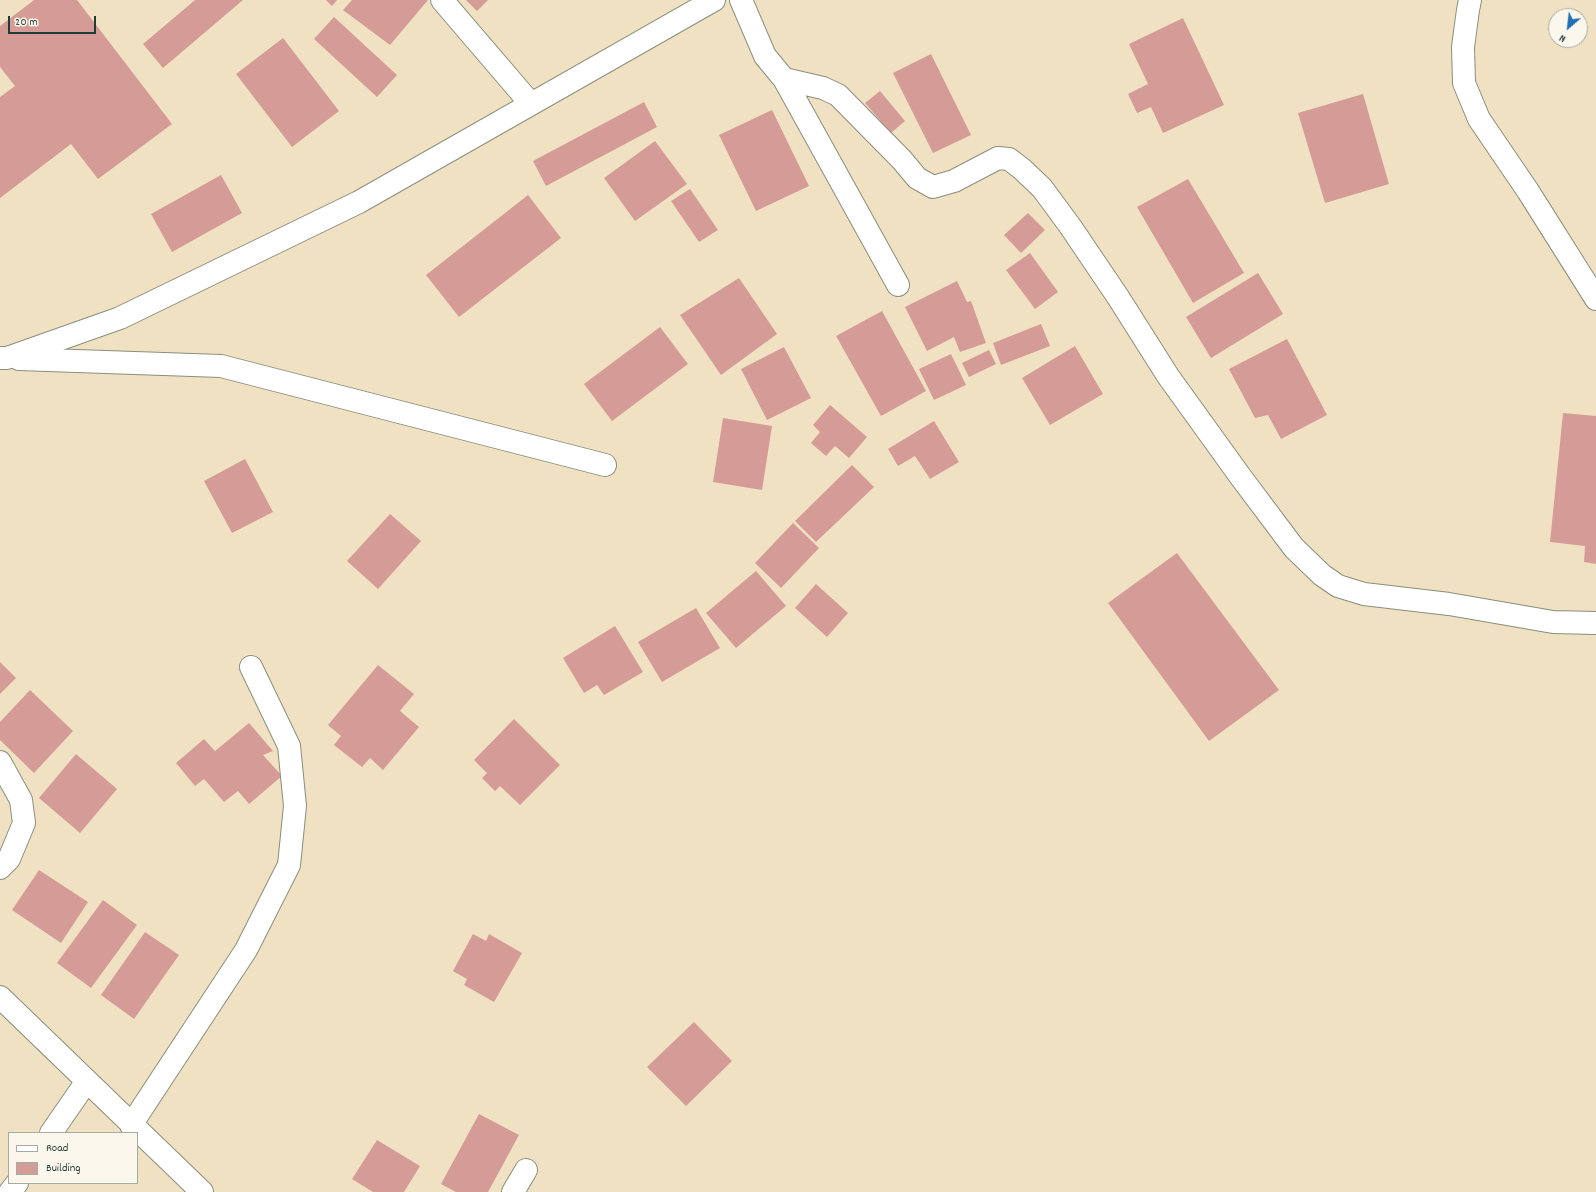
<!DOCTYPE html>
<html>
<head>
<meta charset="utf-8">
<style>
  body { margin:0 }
  #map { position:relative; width:1596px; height:1192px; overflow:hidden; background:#f1e1c3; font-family:Dekko,sans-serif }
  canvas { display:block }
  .legend { position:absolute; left:8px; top:1132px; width:130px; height:52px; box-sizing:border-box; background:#fbf7ec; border:1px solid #a3ada2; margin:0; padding:5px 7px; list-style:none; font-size:12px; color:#1f3d34 }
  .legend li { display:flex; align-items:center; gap:8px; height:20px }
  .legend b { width:20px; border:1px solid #a3ada2 }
  .north { position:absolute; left:1548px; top:8px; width:40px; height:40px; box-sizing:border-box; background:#fbf7ec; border:1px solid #a3ada2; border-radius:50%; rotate:208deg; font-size:11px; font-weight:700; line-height:16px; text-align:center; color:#1f3d34 }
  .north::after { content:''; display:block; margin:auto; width:14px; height:18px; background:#1f6fb2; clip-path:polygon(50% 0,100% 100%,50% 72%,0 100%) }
  .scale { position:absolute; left:8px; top:16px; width:88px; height:18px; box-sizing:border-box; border:2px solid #1f3d34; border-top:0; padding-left:5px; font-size:12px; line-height:14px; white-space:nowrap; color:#1f3d34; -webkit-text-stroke:3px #fbf7ec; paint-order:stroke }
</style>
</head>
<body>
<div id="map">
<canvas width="1596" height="1192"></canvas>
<ul class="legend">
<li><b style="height:5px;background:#fff"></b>Road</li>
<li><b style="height:11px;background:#d59b97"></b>Building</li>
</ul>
<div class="north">N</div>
<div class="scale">20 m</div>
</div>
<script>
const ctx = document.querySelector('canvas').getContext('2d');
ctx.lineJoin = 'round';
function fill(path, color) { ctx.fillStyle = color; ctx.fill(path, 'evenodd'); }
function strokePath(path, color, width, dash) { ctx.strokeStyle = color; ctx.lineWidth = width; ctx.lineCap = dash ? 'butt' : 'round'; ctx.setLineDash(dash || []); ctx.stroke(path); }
fill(new Path2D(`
  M34 0H77L172 124 98 179 71 144 0 198V97L15 86 0 67V26Z
  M195 0H243L163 68 143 44Z
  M326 0H337L332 6Z
  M352 0H428L390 45 343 10Z
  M466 0H488L477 11Z
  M334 17 397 75 377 97 314 39Z
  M1183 18 1224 105 1163 133 1151 107 1137 113 1128 94 1148 84 1129 44Z
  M283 38 339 111 292 147 236 74Z
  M931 54 971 135 933 153 893 73Z
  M880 91 905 121 891 133 865 103Z
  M1363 94 1389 184 1325 203 1298 113Z
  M644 102 657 127 546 186 533 161Z
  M772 110 809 186 756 211 719 135Z
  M655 141 687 184 635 221 604 178Z
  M221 175 242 213 172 252 151 214Z
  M1188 179 1244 273 1193 303 1137 207Z
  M690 189 718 230 699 242 671 201Z
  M528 195 561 238 459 317 426 275Z
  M1028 213 1045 230 1021 253 1004 235Z
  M1030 253 1058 292 1035 309 1006 270Z
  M1258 273 1283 314 1211 358 1186 317Z
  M739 278 777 334 721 375 680 315Z
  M957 281 967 302 971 301 986 343 960 352 954 337 927 351 905 307Z
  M882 311 926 391 881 416 836 336Z
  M1041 324 1050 346 1001 365 993 343Z
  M660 327 688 364 612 421 584 384Z
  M1287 339 1327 415 1281 439 1268 415 1255 418 1229 369Z
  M1075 346 1103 394 1050 425 1022 378Z
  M784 347 811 398 767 420 741 369Z
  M989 350 996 364 969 377 962 363Z
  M951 354 966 385 934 400 919 369Z
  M830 405 867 437 849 458 835 446 826 456 811 443 820 432 813 425Z
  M1563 413 1596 416V564L1584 562 1585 546 1550 542Z
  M723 418 772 426 762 490 713 482Z
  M934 421 959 462 930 479 915 456 898 466 888 449Z
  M245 459 273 512 232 533 204 481Z
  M852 465 874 487 816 542 795 521Z
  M390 514 421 541 378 589 347 561Z
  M793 523 819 548 781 588 755 563Z
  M1177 553 1279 690 1209 741 1108 603Z
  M756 571 786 606 736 648 706 613Z
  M816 584 848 613 827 637 795 608Z
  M696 608 720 648 662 682 638 642Z
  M615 626 643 672 604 695 597 685 584 693 563 658Z
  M0 662 16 678 0 694Z
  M378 665 414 694 400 711 419 727 383 770 370 758 362 767 334 745 341 736 328 725Z
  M30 690 73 731 34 773 0 740V722Z
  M514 719 560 765 520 805 500 786 495 791 482 778 487 773 474 760Z
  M249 723 273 751 263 755 282 776 249 804 238 791 224 802 204 779 195 786 176 763 204 739 215 751Z
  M76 754 117 789 80 833 39 798Z
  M39 870 88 902 61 943 12 910Z
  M103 900 137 925 91 988 57 963Z
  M145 932 179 955 134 1019 101 995Z
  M473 934 486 941 489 934 522 953 494 1002 464 985 467 979 453 971Z
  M694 1022 732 1061 686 1106 647 1067Z
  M479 1114 519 1135 488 1192H456L441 1184Z
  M377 1140 420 1166 404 1192H373L352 1179Z`), '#d59b97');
const street = new Path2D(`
  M442 0 531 104
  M741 0 765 56 784 79 823 88 838 95 902 160 917 178 933 187 954 181 998 158 1009 159 1022 169 1042 188 1070 226 1118 297 1168 376 1240 476 1294 548 1322 575 1338 586 1364 594 1449 604 1553 622 1596 623
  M1470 0 1468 10 1463 47 1464 83 1479 119 1528 191 1596 299
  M784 79 898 285
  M0 358H7L120 318 359 202 714 0
  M19 359 221 366 605 465
  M0 762 21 800 24 823 9 859 0 868
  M0 997 202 1192
  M131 1125 246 950 289 865 295 806 289 746 251 667
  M51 1133 87 1081
  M10 1192 17 1183
  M513 1192 526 1170`);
strokePath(street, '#888f7c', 24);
strokePath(street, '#fff', 22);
</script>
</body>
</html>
